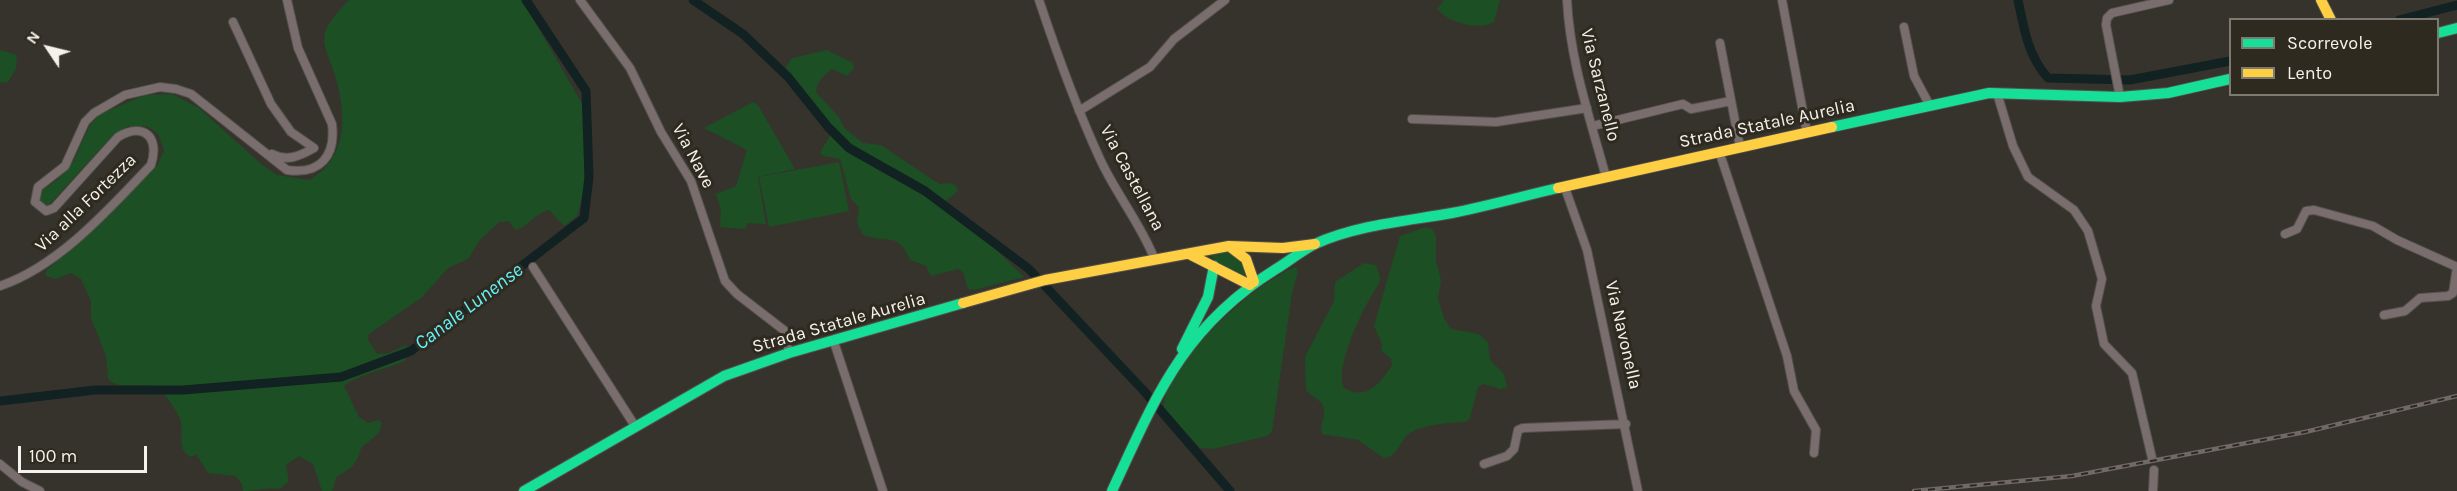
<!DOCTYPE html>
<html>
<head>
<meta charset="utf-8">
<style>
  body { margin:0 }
  #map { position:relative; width:2457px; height:491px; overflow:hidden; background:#36332c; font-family:Karla,sans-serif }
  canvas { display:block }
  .legend { position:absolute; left:2229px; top:18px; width:210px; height:78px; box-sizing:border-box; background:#2e2a1f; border:2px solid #7d7a71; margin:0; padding:8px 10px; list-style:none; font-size:18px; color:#f4f2eb }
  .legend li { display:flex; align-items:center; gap:12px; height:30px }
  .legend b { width:30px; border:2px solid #7d7a71 }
  .north { position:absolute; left:18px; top:18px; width:60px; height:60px; -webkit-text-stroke:4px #2e2a1f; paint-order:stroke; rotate:305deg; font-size:16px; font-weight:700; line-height:24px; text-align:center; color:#f4f2eb }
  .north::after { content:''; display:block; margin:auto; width:21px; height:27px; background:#f4f2eb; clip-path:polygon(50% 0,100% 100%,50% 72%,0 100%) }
  .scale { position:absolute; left:18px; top:446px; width:129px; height:27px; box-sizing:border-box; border:3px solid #f4f2eb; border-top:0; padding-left:8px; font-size:18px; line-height:21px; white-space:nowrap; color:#f4f2eb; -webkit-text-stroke:4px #2e2a1f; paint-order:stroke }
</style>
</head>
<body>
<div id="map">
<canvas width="2457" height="491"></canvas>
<ul class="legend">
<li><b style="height:8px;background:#16e098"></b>Scorrevole</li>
<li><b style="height:8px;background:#ffcf43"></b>Lento</li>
</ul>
<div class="north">N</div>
<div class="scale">100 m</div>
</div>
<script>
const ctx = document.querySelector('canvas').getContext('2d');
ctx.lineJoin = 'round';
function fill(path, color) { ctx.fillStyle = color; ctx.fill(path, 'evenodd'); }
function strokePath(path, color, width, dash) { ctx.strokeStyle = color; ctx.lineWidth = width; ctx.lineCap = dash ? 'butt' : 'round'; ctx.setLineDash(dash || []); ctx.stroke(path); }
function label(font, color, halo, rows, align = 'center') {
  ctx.font = font + ' Karla,sans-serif'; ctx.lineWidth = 6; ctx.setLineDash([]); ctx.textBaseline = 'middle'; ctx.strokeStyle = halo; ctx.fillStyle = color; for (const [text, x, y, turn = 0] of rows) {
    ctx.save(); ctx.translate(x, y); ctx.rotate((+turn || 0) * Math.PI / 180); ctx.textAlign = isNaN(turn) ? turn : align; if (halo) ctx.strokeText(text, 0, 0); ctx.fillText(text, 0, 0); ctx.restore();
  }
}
fill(new Path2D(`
  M349 0H522L584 107V191L577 216 564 226 549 210C533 214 529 227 515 230L509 221 499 222 480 240 468 259 448 268 421 298 369 334 368 339 377 354 389 353 406 345 408 350 405 361C391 367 352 377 344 386L359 417 368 423 379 420 382 424 378 434 361 448C358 463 350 470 337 476L332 491H322L313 464 299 456 286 465 289 481 280 489C267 487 257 491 243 491L242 484 235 476 208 473 196 454 191 457C175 450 185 431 180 419 176 411 168 397 161 391 147 378 121 393 108 379L106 356 91 318V301L81 279 71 273 56 279 46 276V271L157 166 164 150 158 134 147 126H128L113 135 48 206 39 200 40 192 57 180 73 162 90 125 100 114 145 95 172 94 199 108 261 164 277 175 310 180C351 155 346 109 333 69 329 58 322 45 325 33 328 22 341 8 349 0Z
  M1444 0H1500L1494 22C1478 31 1449 23 1437 9Z
  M0 50 17 55 16 69 7 83 0 82Z
  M827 50 853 63 854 68 847 76 832 69C824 75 817 81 816 92L839 117 844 128 863 143 881 145 939 184 951 183 956 186 958 191 941 205 986 240 1024 277 974 290 968 289 963 272 958 269 931 276 926 266 910 260C898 230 885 244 863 235L857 223 859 207 851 199 840 159 823 156 820 152 834 130 787 73 786 67 792 58Z
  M753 102 758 105 795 169 758 177 766 224 747 223 746 229 720 227 721 209 716 194 736 186 747 150 704 128Z
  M839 162 849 211 769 227 759 177Z
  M1426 227 1432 229 1436 236V261L1441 280 1438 299 1444 318 1451 329 1478 334 1488 342 1490 360 1504 374 1507 387 1501 389 1483 384 1478 387 1470 418 1466 422C1450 423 1424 424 1410 433 1399 441 1398 457 1384 458L1358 440 1322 434C1319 425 1328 412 1322 404 1319 399 1310 395 1306 390L1305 357 1334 301 1335 282 1364 263 1376 265 1380 277 1379 284C1365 303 1334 366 1344 388 1366 401 1380 384 1392 365L1391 359 1381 350 1382 344 1374 326 1400 236Z
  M1222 251C1236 255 1249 262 1245 278 1232 279 1217 263 1210 254Z
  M1296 267 1298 272 1292 293 1272 432 1267 436 1213 449 1200 448 1164 409C1161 367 1259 279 1296 267Z`), '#1c4f23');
strokePath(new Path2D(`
  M693 0 743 34 788 77 828 127 849 148 925 191 1029 269 1143 390 1230 491
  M2018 0C2024 29 2028 56 2048 78L2130 80 2230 61
  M2399 20 2457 5
  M0 401 95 390H183L341 377 411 351 584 218 589 177 586 91 526 0`), '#122222', 9);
const street = new Path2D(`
  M580 0 630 68 661 132 691 181 725 281 737 294 785 331 789 353
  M1039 0C1057 54 1076 107 1100 159 1116 194 1141 224 1155 260
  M1567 0C1570 61 1590 118 1606 177
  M1782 0 1807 133
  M233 22 271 104 291 132 314 148C300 156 287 162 272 154
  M1904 27 1914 76 1930 106
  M1720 43 1740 147
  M1997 93 2013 146 2028 177 2074 210 2088 231 2102 279 2096 306 2104 344 2132 373 2152 458
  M2120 97 2106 25 2107 18 2112 13 2169 0
  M1079 111 1150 67 1174 39 1225 0
  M1412 119 1496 122 1587 108
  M1593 126 1683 104 1691 109 1731 101
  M1719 151 1787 356 1794 391 1816 430 1814 453
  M1565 188 1587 250 1638 491
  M2285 234 2297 229 2306 211 2314 210 2373 226 2397 240 2457 267
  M533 267 635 426
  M0 286C59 266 109 209 151 165 160 137 144 122 118 137L54 208 46 211 35 202 38 187 65 166 85 122 94 113 125 95 160 87 176 89 191 94 287 170C320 175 336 156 332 124L298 48 287 0
  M2384 315 2405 311 2420 298 2448 296 2453 293 2457 267
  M834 342 883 491
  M0 464 22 482 40 491
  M1484 464 1507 456 1514 449 1518 430 1523 428 1626 424
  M2153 491 2154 470`);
const fast = new Path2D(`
  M2438 33 2457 28
  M1832 127 1989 93 2120 97 2168 93 2230 79
  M1182 349 1208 297 1214 266
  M524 491 724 376 789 353 963 303
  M1112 491C1156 396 1183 327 1276 269 1289 261 1301 251 1315 244 1356 225 1407 221 1452 213 1488 206 1523 196 1558 188`);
const slow = new Path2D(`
  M2321 0 2331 20
  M1558 188 1832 127
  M1229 246 1246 259 1254 282
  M1189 254 1250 285
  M963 303 1045 280 1229 246 1283 248 1315 244`);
strokePath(street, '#54514b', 10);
strokePath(fast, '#54514b', 12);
strokePath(slow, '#54514b', 12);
strokePath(street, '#796e6d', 8);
strokePath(fast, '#16e098', 10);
strokePath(slow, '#ffcf43', 10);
const rail = new Path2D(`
  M1914 491 2072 476 2305 432 2457 396`);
strokePath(rail, '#706967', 4.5);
strokePath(rail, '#2e2a1f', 2, [7]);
label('18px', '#f4f2eb', '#2e2a1f', [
  ["Via Sarzanello",1600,85,76],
  ["Strada Statale Aurelia",1767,124,-12],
  ["Via Nave",693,156,62],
  ["Via Castellana",1132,178,62],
  ["Via alla Fortezza",86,203,-44],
  ["Strada Statale Aurelia",839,323,-16],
  ["Via Navonella",1623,335,77]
]);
label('italic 20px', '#64f1f7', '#2e2a1f', [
  ["Canale Lunense",469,307,-37]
]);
</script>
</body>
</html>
